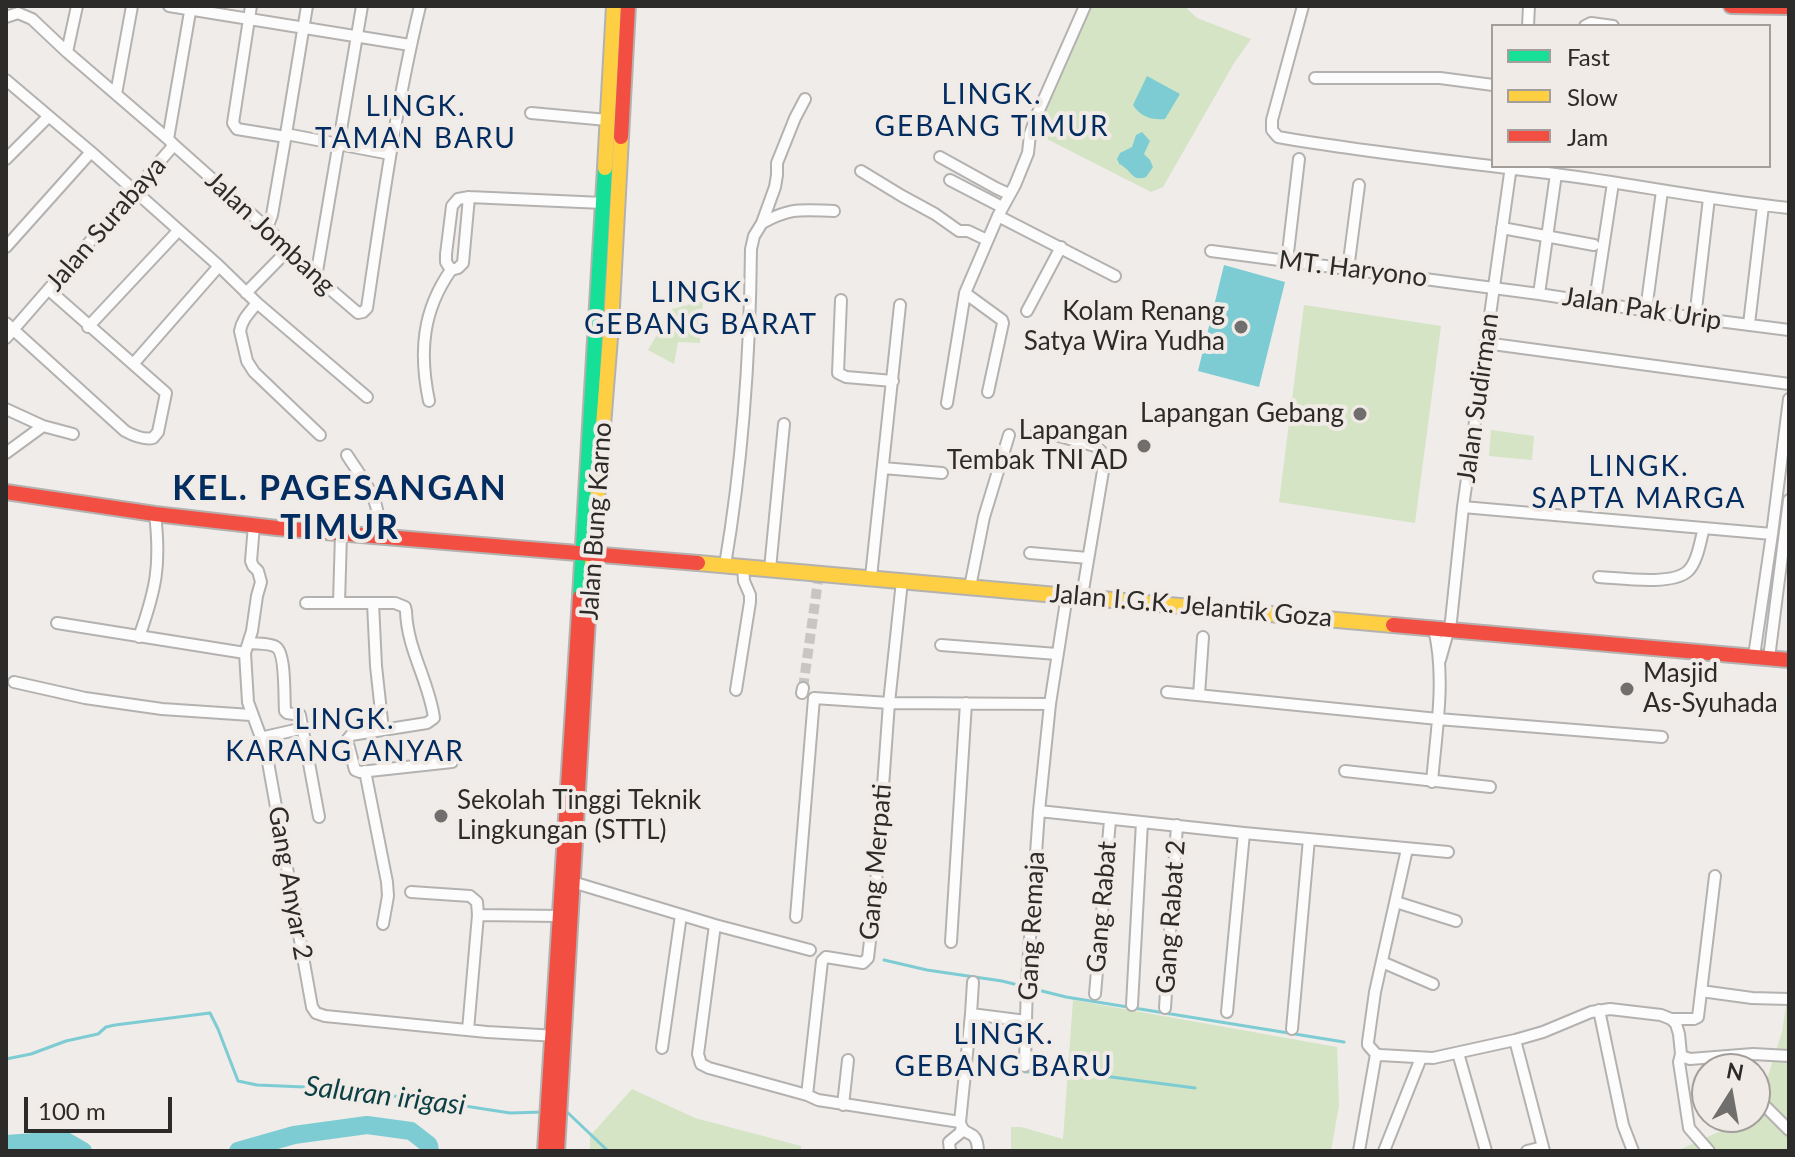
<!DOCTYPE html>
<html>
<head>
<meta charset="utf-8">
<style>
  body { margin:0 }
  #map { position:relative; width:1795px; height:1157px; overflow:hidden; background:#efece9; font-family:Lato,sans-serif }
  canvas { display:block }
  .frame { position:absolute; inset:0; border:8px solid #2d2b2a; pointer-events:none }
  .legend { position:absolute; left:1491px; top:24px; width:280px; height:144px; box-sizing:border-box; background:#f1ebe7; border:2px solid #a39e9b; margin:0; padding:10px 14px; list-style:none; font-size:24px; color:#2d2b2a }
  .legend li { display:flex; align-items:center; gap:16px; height:40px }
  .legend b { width:40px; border:2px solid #a39e9b }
  .north { position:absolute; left:1691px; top:1053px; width:80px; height:80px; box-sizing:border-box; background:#f1ebe7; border:2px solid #a39e9b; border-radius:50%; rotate:11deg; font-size:22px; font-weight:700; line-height:32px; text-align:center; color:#2d2b2a }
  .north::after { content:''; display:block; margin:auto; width:28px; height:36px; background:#716f6d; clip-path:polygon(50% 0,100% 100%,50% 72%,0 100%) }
  .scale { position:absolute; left:24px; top:1097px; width:148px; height:36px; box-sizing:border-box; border:4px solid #2d2b2a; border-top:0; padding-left:10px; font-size:24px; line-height:28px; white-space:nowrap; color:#2d2b2a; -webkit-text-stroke:6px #f1ebe7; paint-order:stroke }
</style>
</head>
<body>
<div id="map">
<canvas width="1795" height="1157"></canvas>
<div class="frame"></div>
<ul class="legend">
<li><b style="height:10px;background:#16e098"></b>Fast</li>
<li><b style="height:10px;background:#ffcf43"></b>Slow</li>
<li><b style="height:10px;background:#f24e42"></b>Jam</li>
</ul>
<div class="north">N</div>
<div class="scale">100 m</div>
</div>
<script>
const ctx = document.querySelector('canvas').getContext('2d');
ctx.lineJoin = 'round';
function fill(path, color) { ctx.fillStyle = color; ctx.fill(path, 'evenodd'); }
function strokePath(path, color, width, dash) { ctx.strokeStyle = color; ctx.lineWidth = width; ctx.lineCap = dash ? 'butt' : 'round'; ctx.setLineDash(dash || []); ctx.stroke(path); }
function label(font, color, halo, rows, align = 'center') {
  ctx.font = font + ' Lato,sans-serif'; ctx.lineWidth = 8; ctx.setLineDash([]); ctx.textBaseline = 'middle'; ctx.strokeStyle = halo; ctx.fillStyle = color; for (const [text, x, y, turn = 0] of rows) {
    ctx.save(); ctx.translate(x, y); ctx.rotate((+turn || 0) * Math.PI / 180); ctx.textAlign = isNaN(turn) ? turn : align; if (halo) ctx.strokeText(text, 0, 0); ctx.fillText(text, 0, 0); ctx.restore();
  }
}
fill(new Path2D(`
  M1088 6H1184L1197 18 1251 39 1234 63 1163 187 1151 192 1045 138 1037 129Z
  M703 301 700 343 678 342 674 364 648 350 672 309Z
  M1304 305 1441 326 1415 523 1279 502Z
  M1491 430 1534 436 1532 460 1489 456Z
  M1789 988V1151H1677L1751 1117H1755L1782 1032Z
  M1073 1000 1337 1047 1339 1105 1331 1151H1011V1127H1021L1063 1139Z
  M632 1089 695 1118 801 1146V1151H590V1136Z`), '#d4e4c4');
fill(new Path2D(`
  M1147 76 1180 94 1165 119C1151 120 1141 117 1133 105Z
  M1142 132 1150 141 1144 154 1150 160 1153 167 1146 177C1133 181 1133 174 1124 167 1117 161 1122 169 1117 159L1120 153 1132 147 1136 135Z
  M1224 265 1285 282 1259 387 1198 371Z`), '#7eccd3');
strokePath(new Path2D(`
  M884 960 927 970 1002 981 1066 997 1344 1042
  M6 1059 31 1054 66 1041 98 1034 106 1027 115 1025 210 1013 218 1029 238 1081 257 1085 328 1088 338 1089 343 1092 368 1090 377 1095 407 1097 510 1113 544 1112
  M1025 1072 1058 1070 1195 1088
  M564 1111H566L608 1151`), '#7eccd3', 3);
strokePath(new Path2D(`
  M6 1144 64 1140 83 1151
  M238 1151 294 1135 367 1125 411 1131 429 1145 430 1151`), '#7eccd3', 18);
strokePath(new Path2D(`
  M803 688 818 581`), '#c8c5c3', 10, [10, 5]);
const street = new Path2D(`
  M169 6 410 45
  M251 6 233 123 237 129 286 137
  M1303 6 1272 120V130L1278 137C1370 153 1462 162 1555 174 1633 184 1710 200 1789 208
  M6 17 18 13 32 19 67 52 168 139
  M1528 26 1529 6
  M1585 26 1591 23 1613 26
  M67 52 77 6
  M1315 78H1440L1493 85
  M6 80 91 152 219 266 257 303 367 397
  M116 94 132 6
  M531 113 607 120
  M286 134 390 154
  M174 145 267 228 316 277 358 313 363 312 367 308C382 207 396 105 420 6
  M940 157 996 188 1009 194
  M6 159 48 117
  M861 171 902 196 935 214 959 231H968L987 240
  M950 180 1002 207
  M469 197 463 263 458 268 451 270 446 262V254L452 206 458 199 469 197 603 203
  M998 216 1115 276
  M762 223C792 207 801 210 834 211
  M267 228 272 215 286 134 307 6
  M1502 228 1594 245
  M6 247 91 152
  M1211 251 1539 294 1695 318 1789 330
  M1287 261 1299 159
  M1348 269 1359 185
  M316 277 362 6
  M246 293 288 250
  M1539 294 1556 174
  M841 300 838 373 846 377 893 381
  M1595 301 1613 183
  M257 303C250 312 242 319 240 331L247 361 254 372 320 435
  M1646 310 1662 191
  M1027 311 1061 247
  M1695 318 1709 198
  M6 323 125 431C134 436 143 440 153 438L158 432 166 393 49 290
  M1749 324 1763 206
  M88 327 178 231
  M6 338 174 145 168 139 191 6
  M1485 343 1789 384
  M134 363 219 266
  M988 392 1003 323 1002 320 965 293 998 216 1015 185 1028 153 1030 134 1036 117 1085 6
  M429 401C419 353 422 311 451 270
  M947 403 965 293
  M6 409 43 426 73 434
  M1037 430 1095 446 1103 453 1105 459 1082 596
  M6 453 43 426
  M347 455C364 482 384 502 377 536
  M883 468 942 473
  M1463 507 1772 534
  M254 525 251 561 253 566 258 571 261 582 257 596 252 631 245 653 248 702 266 751 312 1007 316 1013 325 1016 487 1032 558 1036
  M1030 553 1088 558
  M725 565C743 460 750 355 751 249L754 236 762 223 775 187 777 175V163L795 118 805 99
  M770 569 784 424
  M871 577 900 305
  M1599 577C1620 578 1672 586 1688 571 1698 561 1700 541 1704 528
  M970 587 984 517 1009 435
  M1067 595 1050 704 1039 811 1244 833 1448 852
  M306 603H395L405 607 406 611C407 649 429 681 434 718L427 723 351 735 347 740 355 770 360 772 452 762
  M339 603 341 534
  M373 603 376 666 383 730
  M57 623 245 653
  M139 637C156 589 161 565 155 514
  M250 643C257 644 270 643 276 647 286 653 284 699 285 711L287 713 300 715 319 817
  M941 645 1057 654
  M1754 656 1772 534 1789 399
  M1769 658 1789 500
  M1440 660 1451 621 1463 507 1511 166
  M14 682 85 698 162 709 251 715
  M736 690 750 602V595L744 581 743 566
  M1167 692 1438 719 1662 737
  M802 693 803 688
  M1199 695 1203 637
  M260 738 304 728
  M365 771 387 882 388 896 383 924
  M1345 771 1490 787
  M1432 782C1436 733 1446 678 1434 629
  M1407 849 1375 992 1368 1042V1045L1376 1054 1380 1055 1433 1058 1515 1040 1543 1032 1591 1012 1610 1009 1661 1015 1671 1019 1676 1024 1679 1034 1681 1054 1679 1062 1689 1128 1709 1151
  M569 881 715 925 698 1054 701 1064 709 1068 807 1095 818 1100 960 1122C964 1140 977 1126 978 1151
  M411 892 470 896 477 902 478 915 468 1030
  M1396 902 1456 921
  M478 915 560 916
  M796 917 814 698 889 703 1050 704
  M715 925 810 950
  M951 942 966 703
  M1382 962 1433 984
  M1701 991 1752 998 1789 999
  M1095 994 1110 820
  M1132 1005 1142 822
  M1165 1008 1177 825
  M1599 1010 1623 1125 1633 1151
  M1227 1012 1244 833
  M971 1014 973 982
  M1671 1019H1694L1698 1017 1715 876
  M1292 1029 1309 839
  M1515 1040 1544 1151
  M662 1048 681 915
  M1458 1053 1486 1151
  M1681 1056 1690 1059 1753 1054 1789 1056
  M1025 1066 1026 1021
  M807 1095 822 961 826 957 863 963 868 958 875 897 889 703 902 581
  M1755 1096 1789 1130
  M843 1105 848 1060
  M960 1122 971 1014 1026 1021 1027 981 1039 811
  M950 1151 949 1142 960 1133 962 1128
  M1359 1151 1376 1054
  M1384 1151 1421 1058
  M1527 1151 1543 1147`);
const fast = new Path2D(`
  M580 597 605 168`);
const slow = new Path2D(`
  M605 168 614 6
  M698 563 1393 625
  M589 601 611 325 621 137`);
const jam = new Path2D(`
  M1731 6 1789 7
  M621 137 628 6
  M6 492 155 514 277 528 698 563
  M1393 625 1789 660
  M545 1151 580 597
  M557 1151 589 601`);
strokePath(street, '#b4b2b0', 14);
strokePath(fast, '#b4b2b0', 18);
strokePath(slow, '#b4b2b0', 18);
strokePath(jam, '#b4b2b0', 18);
strokePath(street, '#fdfcfc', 10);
strokePath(fast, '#16e098', 14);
strokePath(slow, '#ffcf43', 14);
strokePath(jam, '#f24e42', 14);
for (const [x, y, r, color] of [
  [1241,327,8,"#716f6d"],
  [1360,414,8,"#716f6d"],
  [1144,446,8,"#716f6d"],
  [1627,689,8,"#716f6d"],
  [441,816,8,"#716f6d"]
]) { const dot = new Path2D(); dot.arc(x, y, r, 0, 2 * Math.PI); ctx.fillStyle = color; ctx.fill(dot); strokePath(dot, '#f1ebe7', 3); }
label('26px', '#2d2b2a', '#f1ebe7', [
  ["Jalan Surabaya",106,224,-49],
  ["Jalan Jombang",270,233,43],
  ["MT. Haryono",1353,269,7],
  ["Jalan Pak Urip",1642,309,9],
  ["Jalan Sudirman",1478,398,-82],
  ["Jalan Bung Karno",596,521,-86],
  ["Jalan I.G.K. Jelantik Goza",1191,606,5],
  ["Gang Merpati",876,862,-85],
  ["Gang Anyar 2",290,883,80],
  ["Gang Rabat",1102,907,-85],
  ["Gang Rabat 2",1171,917,-86],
  ["Gang Remaja",1032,926,-87]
]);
label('26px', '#2d2b2a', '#f1ebe7', [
  ["Kolam Renang",1225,312],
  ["Satya Wira Yudha",1225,342],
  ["Lapangan Gebang",1344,414],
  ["Lapangan",1128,431],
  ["Tembak TNI AD",1128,461],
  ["Masjid",1643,674,"left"],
  ["As-Syuhada",1643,704,"left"],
  ["Sekolah Tinggi Teknik",457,801,"left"],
  ["Lingkungan (STTL)",457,831,"left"]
], 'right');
ctx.letterSpacing = '2px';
label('28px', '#032d60', '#f1ebe7', [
  ["LINGK.",992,95],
  ["GEBANG TIMUR",992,127],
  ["LINGK.",416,107],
  ["TAMAN BARU",416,139],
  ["LINGK.",701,293],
  ["GEBANG BARAT",701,325],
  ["LINGK.",1639,467],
  ["SAPTA MARGA",1639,499],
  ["LINGK.",345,720],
  ["KARANG ANYAR",345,752],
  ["LINGK.",1004,1035],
  ["GEBANG BARU",1004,1067]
]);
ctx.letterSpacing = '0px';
label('italic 28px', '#0a3f44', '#f1ebe7', [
  ["Saluran irigasi",385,1096,7]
]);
ctx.letterSpacing = '2px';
label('bold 34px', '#032d60', '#f1ebe7', [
  ["KEL. PAGESANGAN",340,489],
  ["TIMUR",340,528]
]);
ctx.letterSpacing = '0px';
</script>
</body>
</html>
